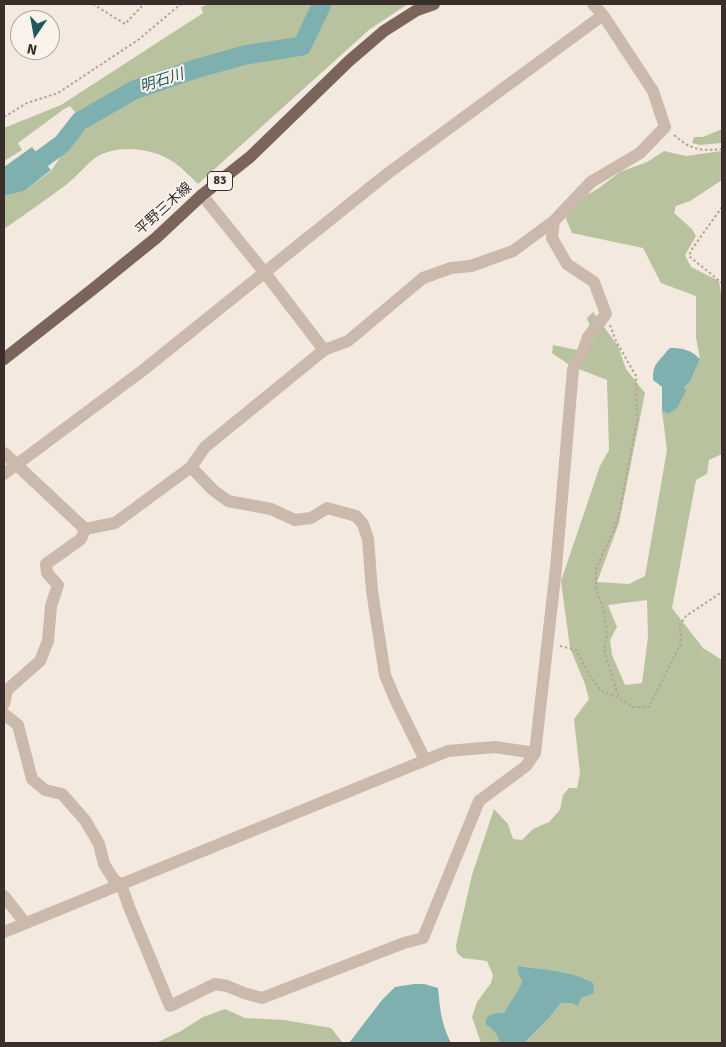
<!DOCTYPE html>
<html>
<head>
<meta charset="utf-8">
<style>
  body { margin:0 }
  #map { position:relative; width:726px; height:1047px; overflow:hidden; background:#f3e9df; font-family:Signika,sans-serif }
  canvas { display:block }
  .frame { position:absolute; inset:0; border:5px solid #392e2a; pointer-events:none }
  .north { position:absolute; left:10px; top:10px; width:50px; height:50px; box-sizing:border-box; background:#faf3ec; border:1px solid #ada49e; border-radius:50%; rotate:192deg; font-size:14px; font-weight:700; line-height:20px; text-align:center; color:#392e2a }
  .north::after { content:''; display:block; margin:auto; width:18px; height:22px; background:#1f595b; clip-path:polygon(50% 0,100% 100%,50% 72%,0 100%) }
</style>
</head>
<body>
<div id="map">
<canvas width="726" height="1047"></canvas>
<div class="frame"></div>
<div class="north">N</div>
</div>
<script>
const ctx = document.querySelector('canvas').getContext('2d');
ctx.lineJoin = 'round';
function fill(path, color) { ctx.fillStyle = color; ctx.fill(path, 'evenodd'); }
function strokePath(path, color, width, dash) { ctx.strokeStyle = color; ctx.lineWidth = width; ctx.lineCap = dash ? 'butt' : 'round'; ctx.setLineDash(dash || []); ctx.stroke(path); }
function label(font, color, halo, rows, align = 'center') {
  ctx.font = font + ' Signika,"Noto Sans JP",sans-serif'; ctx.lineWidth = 4; ctx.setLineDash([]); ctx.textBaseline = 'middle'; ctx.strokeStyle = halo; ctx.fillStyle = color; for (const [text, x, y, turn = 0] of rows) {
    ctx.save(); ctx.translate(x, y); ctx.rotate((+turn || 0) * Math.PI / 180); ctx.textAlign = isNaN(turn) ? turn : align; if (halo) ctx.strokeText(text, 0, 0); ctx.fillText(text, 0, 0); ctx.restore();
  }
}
fill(new Path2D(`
  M209 4H408L370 29 198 184C191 177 183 169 175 163 155 148 117 143 95 158 85 166 77 176 67 184 46 200 25 214 4 229V196L24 191 51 171 67 147 88 127 70 106 64 109 18 143 22 150 4 161V128L61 105 203 13 201 7Z
  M722 129V143L700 145 692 143 694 137H703Z
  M664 151 686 156 722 151V180L690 201 676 206 674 213 692 229 696 236 685 255 691 267 719 281 722 300V454L709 460 707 474 696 480 672 608 703 648 722 660V1043H524L549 1018 561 1003H572L587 995V979L564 973 519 966C517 972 519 976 522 981 518 994 509 1001 504 1013H496L493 1027 498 1036 500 1043H481L472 1017 477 1002 491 983 493 975 487 961 463 958 457 953 456 945 472 875 494 809 508 824 513 839 522 840 533 829 549 822 560 810 563 795 569 788H577L580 773 574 719 589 699 585 684 570 648 561 581 600 466 609 450 607 380 571 366 552 353 553 345 577 350 592 332 587 318 593 312 618 346 626 369 645 393 619 523 597 582 629 584 645 576 667 450 662 411 668 414 684 387 690 382 700 359 696 337V296L661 283 643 248 572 233 566 219 567 211 572 204 599 188 620 172 647 162ZM647 600 648 637 642 683 625 685 612 655 610 640 617 627 608 605Z
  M225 1009 245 1018 284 1020 331 1028 343 1043H156L181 1031 203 1017Z`), '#b8c29f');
fill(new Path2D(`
  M32 147 51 170 24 191 4 196V167Z
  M670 348C683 348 691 350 700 359L690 382 684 387 686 391 677 408 668 414 662 411V387L653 380C653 368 654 366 662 357 665 354 666 351 670 348Z
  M518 966C538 969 578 972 593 983L594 993 581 998 578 1006 572 1003H561L549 1018 524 1043H500C497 1034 495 1029 486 1025V1020L488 1016 496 1013H504C509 1001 518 994 522 981 519 976 517 972 518 966Z
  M414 984H424L438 988C440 1010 441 1023 451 1043H349L382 1000 395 987Z`), '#7eb0b0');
strokePath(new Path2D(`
  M4 183 18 176 62 144 80 121 134 90 195 69 245 55 302 46 322 4`), '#7eb0b0', 19);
strokePath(new Path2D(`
  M93 4 125 24 144 4
  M4 117 27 103 58 93 138 40 176 8 182 4
  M674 135C691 150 700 151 722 149
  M722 207 692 249 689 256 722 283
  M610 325 616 341 636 376 637 420 620 510 614 530 596 568V590L604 611 607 634 604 650 619 698
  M560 646 576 650 590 676 601 691 619 698 633 707H649L681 643 680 625 686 616 722 592`), '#b7a295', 2, [2.5, 2.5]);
strokePath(new Path2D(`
  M202 195 265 273 324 350
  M4 453 85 529
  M191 467 213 490 228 501 271 509 295 520 311 518 327 508 356 516 363 524 368 539 372 591 385 675 395 699 425 760
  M4 474 142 371 387 174 603 15
  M85 529 115 523 191 467 205 447 324 350 348 341 423 278 451 268 471 266 513 251 554 221 591 182 640 153 665 127 653 91 603 15 593 4
  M4 704 7 690 40 661 48 641 51 606 58 585 47 573 46 564 81 539 85 529
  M4 714 18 725 32 779 45 790 62 794 85 820 99 844 104 864 114 880 121 884 129 907 170 1006 215 984 227 986 244 993 262 998 404 943 423 938 479 801 526 766 535 753 556 568 573 369 581 357 588 337 606 314 594 282 567 264 552 238 554 221
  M4 896 25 923
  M4 932 448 751 495 747 535 753`), '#cbb9ab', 12);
strokePath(new Path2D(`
  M4 359 93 289 156 238 202 195 250 157 349 61 384 31 417 10 434 4`), '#7b655b', 12);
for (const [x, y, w] of [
  [220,181,25]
]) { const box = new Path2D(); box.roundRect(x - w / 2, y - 9.5, w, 19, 4); ctx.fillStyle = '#faf3ec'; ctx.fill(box); strokePath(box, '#392e2a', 1); }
label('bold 12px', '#392e2a', null, [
  ["83",220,181]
]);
label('14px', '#392e2a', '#faf3ec', [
  ["平野三木線",164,209,-42]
]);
label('italic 15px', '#1f595b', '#faf3ec', [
  ["明石川",162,81,-18]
]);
</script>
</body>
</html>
